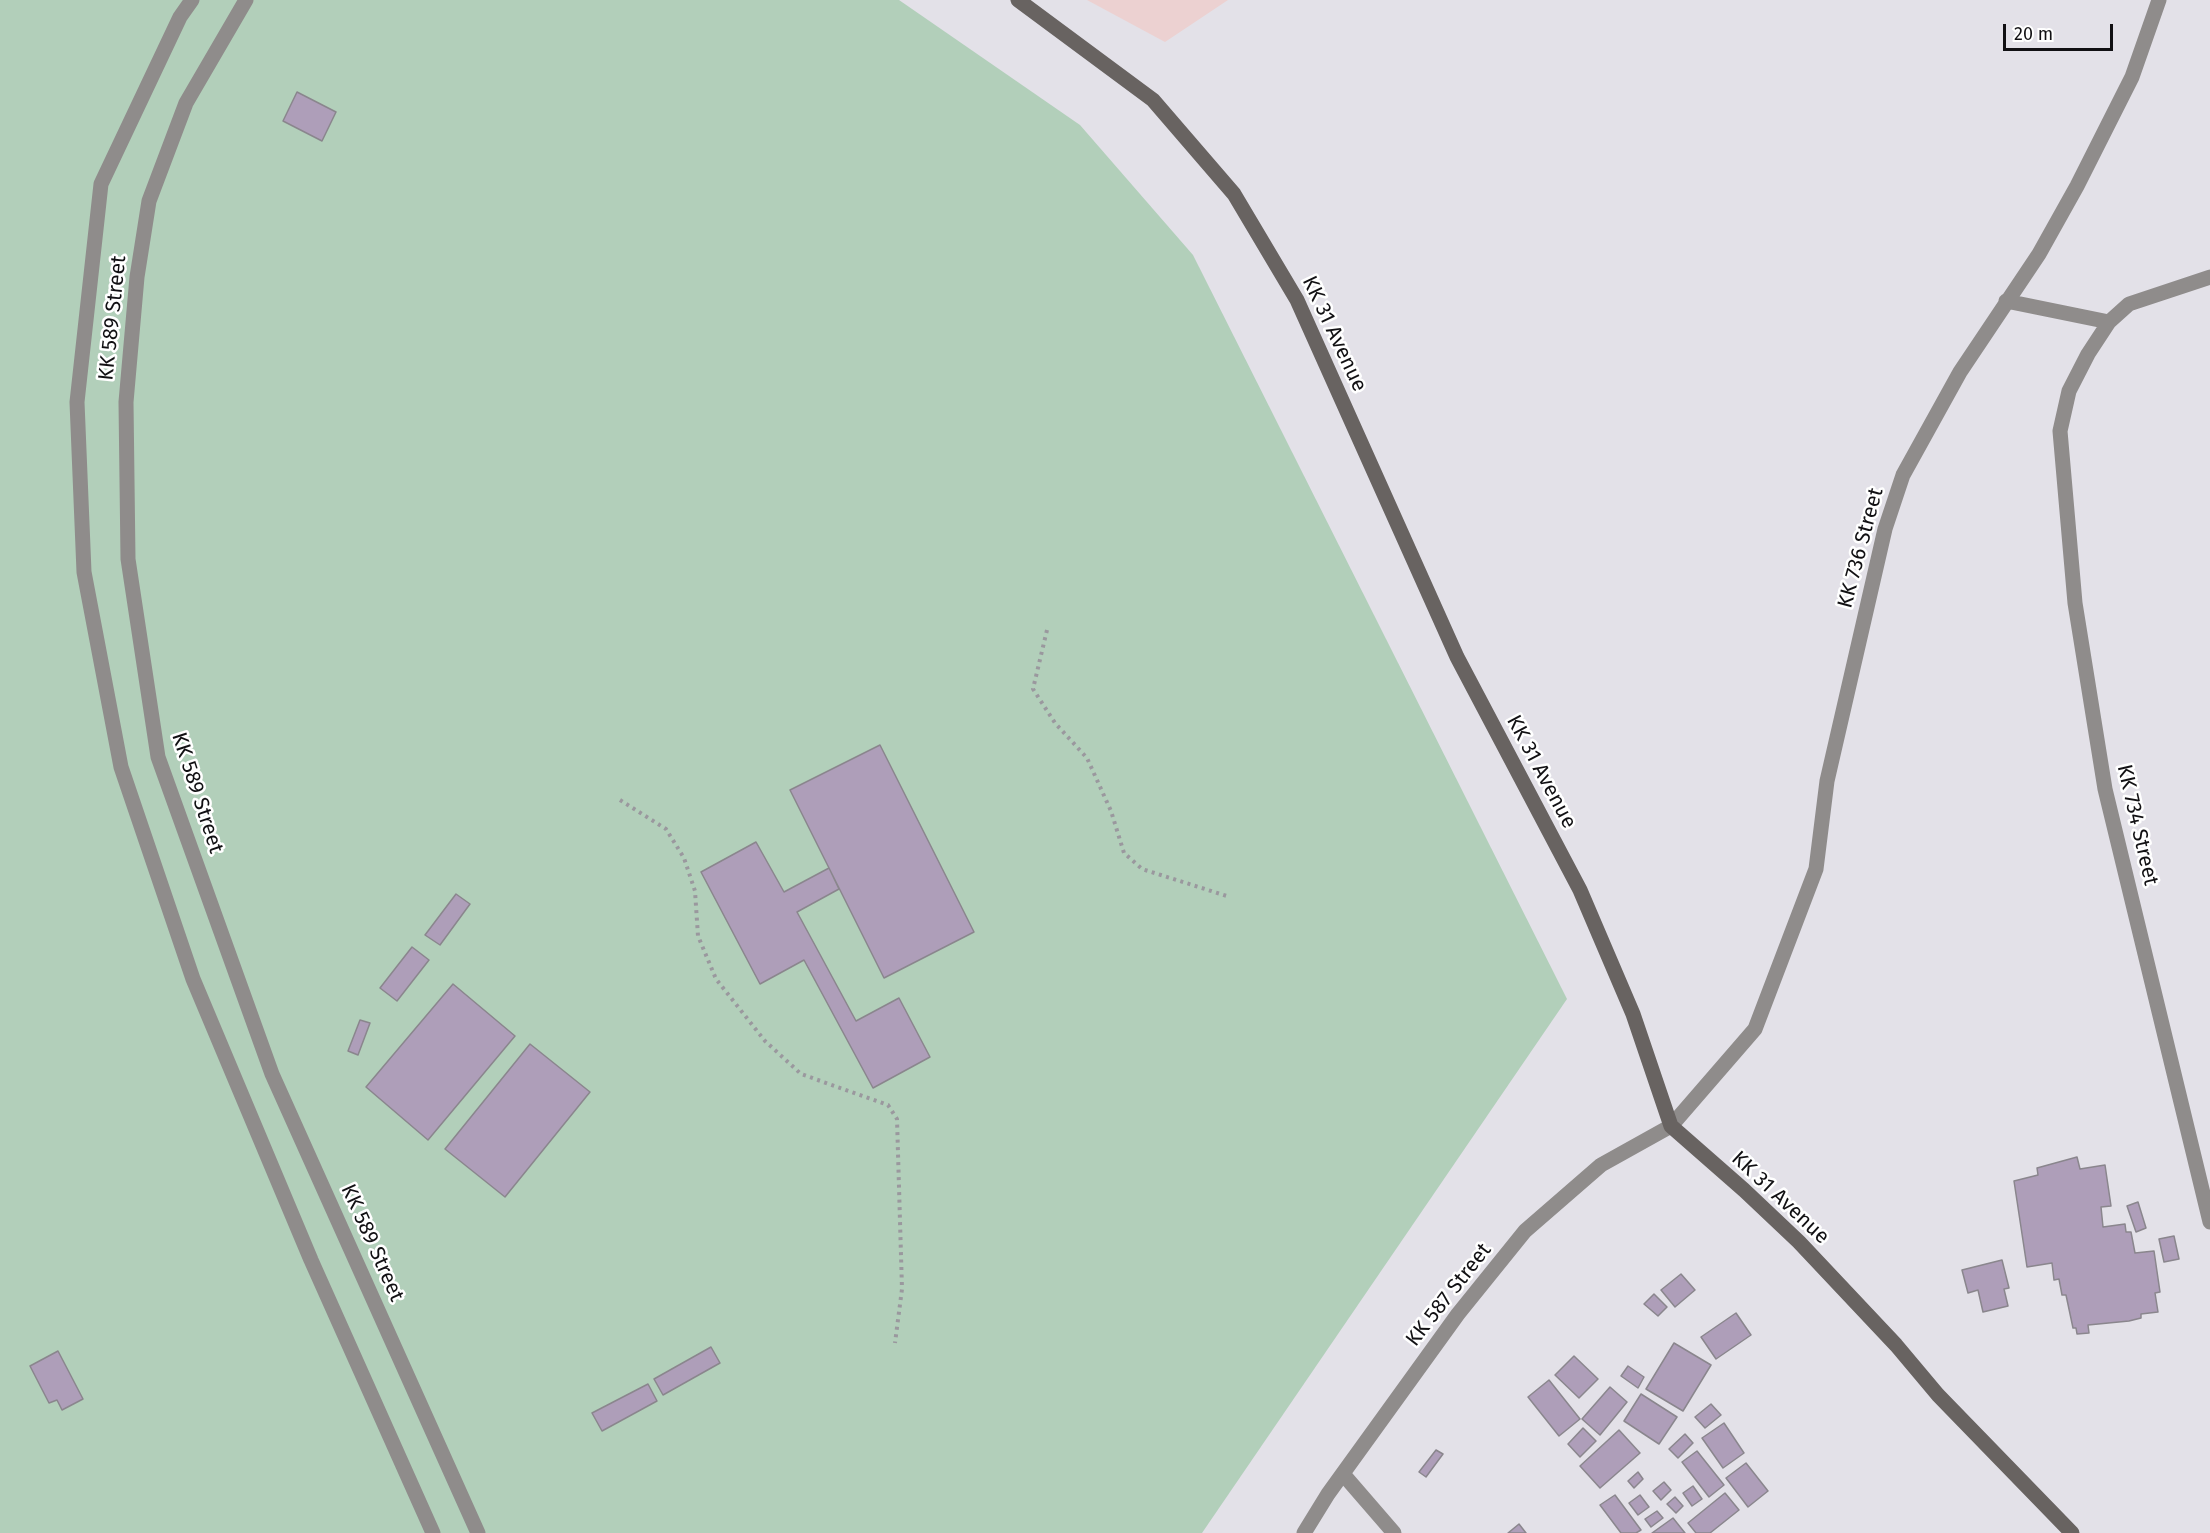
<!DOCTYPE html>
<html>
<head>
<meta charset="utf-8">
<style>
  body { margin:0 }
  #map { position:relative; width:2210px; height:1533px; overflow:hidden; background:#e3e1e8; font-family:"Fira Sans",sans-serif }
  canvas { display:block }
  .scale { position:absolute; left:2003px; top:24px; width:110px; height:27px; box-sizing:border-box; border:3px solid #111013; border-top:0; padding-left:8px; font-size:18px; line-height:21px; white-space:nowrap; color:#111013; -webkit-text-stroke:4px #fff; paint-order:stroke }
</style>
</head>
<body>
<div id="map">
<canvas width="2210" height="1533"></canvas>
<div class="scale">20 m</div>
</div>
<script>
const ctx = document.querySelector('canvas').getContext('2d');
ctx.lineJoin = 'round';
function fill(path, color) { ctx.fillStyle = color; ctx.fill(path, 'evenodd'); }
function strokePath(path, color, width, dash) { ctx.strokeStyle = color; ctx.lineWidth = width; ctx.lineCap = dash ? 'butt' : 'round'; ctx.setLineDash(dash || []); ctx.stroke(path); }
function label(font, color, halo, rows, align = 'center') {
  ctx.font = font + ' "Fira Sans",sans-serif'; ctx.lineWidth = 5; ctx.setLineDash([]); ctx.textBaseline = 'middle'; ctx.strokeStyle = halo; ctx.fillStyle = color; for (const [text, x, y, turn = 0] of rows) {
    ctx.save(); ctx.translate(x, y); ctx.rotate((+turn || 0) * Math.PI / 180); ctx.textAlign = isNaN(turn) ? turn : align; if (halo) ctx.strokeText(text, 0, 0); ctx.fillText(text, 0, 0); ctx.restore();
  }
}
fill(new Path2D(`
  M1087 0H1228L1165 42Z`), '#ecd1d1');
fill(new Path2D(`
  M0 0H899L1080 125 1193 255 1567 999 1202 1533H0Z`), '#b2cfba');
const building = new Path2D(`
  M297 92 336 112 322 141 283 121Z
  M880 745 974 932 884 978 790 790Z
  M756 842 784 892 829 868 839 889 797 912 856 1021 899 998 930 1057 873 1088 804 960 760 984 701 872Z
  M456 894 470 904 440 945 425 935Z
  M412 947 429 960 397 1001 380 988Z
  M453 984 515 1036 428 1140 366 1087Z
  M360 1020 370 1023 358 1055 348 1051Z
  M530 1044 590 1092 505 1197 445 1149Z
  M2077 1157 2080 1169 2105 1165 2111 1206 2101 1207 2103 1227 2125 1224 2126 1232H2131L2135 1253 2154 1251 2160 1292 2155 1293 2158 1312 2141 1314V1318L2129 1321 2088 1325 2089 1333 2077 1334 2076 1328H2073L2066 1295H2062L2059 1279 2054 1280 2052 1263 2027 1267 2014 1181 2038 1175 2037 1168Z
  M2138 1202 2146 1228 2136 1232 2127 1206Z
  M2174 1236 2179 1259 2164 1262 2159 1239Z
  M2002 1260 2009 1288 2004 1289 2008 1306 1983 1312 1978 1290 1968 1293 1962 1270Z
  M1681 1274 1695 1290 1675 1307 1661 1290Z
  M1654 1294 1667 1307 1658 1316 1644 1304Z
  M1736 1313 1751 1335 1716 1359 1701 1337Z
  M1674 1343 1711 1365 1683 1411 1646 1389Z
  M711 1347 720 1363 663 1395 654 1379Z
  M58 1351 83 1399 62 1410 57 1400 49 1403 30 1366Z
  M1574 1356 1598 1379 1579 1398 1555 1375Z
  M1628 1366 1644 1377 1638 1388 1621 1376Z
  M1549 1380 1580 1419 1559 1436 1528 1397Z
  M648 1384 657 1401 602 1431 592 1413Z
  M1610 1387 1627 1402 1600 1435 1582 1419Z
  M1641 1394 1677 1417 1659 1444 1624 1421Z
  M1711 1404 1721 1415 1705 1428 1695 1417Z
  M1724 1423 1744 1453 1723 1468 1702 1438Z
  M1583 1428 1596 1441 1580 1457 1568 1444Z
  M1619 1430 1640 1453 1600 1488 1580 1466Z
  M1685 1434 1693 1443 1678 1458 1669 1449Z
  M1436 1450 1443 1454 1426 1477 1419 1472Z
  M1697 1451 1724 1485 1709 1497 1682 1462Z
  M1746 1463 1768 1491 1748 1507 1726 1478Z
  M1638 1472 1643 1479 1634 1488 1628 1481Z
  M1664 1482 1671 1490 1661 1500 1653 1491Z
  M1693 1486 1702 1499 1692 1506 1683 1493Z
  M1725 1493 1739 1510 1710 1533H1696L1688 1523Z
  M1615 1495 1641 1530 1636 1533H1621L1600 1505Z
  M1640 1495 1649 1507 1638 1515 1629 1503Z
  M1675 1497 1683 1506 1676 1513 1667 1504Z
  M1657 1511 1663 1518 1651 1527 1645 1519Z
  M1673 1518 1685 1533H1652Z
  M1519 1524 1526 1533H1508Z`);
fill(building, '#ae9eb9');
strokePath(building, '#8a868d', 1.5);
strokePath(new Path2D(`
  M1047 630 1033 689 1055 723 1087 758 1111 811 1124 853 1142 869 1230 897
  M620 800 666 829 684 858 695 891 698 936 716 979 765 1041 801 1074 888 1105 897 1119 902 1289 895 1343`), '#9a989e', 4, [3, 4.5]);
strokePath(new Path2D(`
  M192 0 180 17 101 184 77 402 84 572 121 767 193 979 311 1260 433 1533
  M246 0 186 103 149 201 137 277 126 402 128 559 158 757 272 1074 478 1533
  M2210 277 2129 304 2109 322 2088 354 2069 391 2060 431 2075 603 2105 789 2210 1222
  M2006 301 2109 322
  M1671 1126 1755 1029 1816 869 1827 781 1885 529 1903 475 1960 372 2039 254 2077 186 2132 77 2159 0
  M1343 1474 1394 1533`), '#8f8c8b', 15);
strokePath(new Path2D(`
  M1304 1533 1328 1494 1458 1314 1525 1231 1601 1165 1671 1126`), '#8f8c8b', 15);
strokePath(new Path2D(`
  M1018 0 1153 100 1234 194 1297 300 1457 657 1580 890 1633 1014 1671 1126 1744 1190 1799 1242 1896 1345 1938 1395 2072 1533`), '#686361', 15);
label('21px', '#111013', '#fff', [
  ["KK 589 Street",113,318,-84],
  ["KK 31 Avenue",1334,334,65],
  ["KK 736 Street",1861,548,-75],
  ["KK 31 Avenue",1541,772,62],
  ["KK 589 Street",197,793,72],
  ["KK 734 Street",2137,825,77],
  ["KK 31 Avenue",1780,1198,43],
  ["KK 589 Street",372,1243,66],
  ["KK 587 Street",1449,1295,-52]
]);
</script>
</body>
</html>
